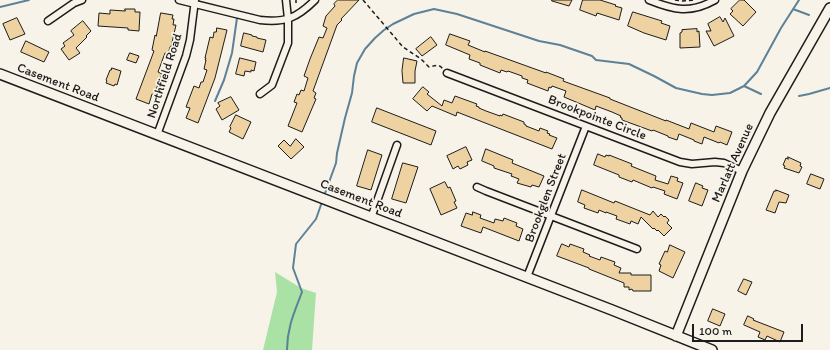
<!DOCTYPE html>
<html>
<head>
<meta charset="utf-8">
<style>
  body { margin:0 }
  #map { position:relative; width:830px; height:350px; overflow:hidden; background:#f7f3e8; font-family:Itim,sans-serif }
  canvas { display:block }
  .scale { position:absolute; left:692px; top:324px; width:111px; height:18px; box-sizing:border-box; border:2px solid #1c1c1c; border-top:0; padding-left:5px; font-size:12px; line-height:14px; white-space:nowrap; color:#1c1c1c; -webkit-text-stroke:3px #f7f3e8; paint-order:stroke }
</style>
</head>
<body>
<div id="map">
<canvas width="830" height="350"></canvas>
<div class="scale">100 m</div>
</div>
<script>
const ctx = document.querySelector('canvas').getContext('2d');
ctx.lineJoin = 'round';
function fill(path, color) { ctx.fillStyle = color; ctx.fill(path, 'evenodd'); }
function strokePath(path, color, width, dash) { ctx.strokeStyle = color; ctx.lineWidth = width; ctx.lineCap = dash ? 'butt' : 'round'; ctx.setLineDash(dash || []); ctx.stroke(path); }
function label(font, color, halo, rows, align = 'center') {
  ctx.font = font + ' Itim,sans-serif'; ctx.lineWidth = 3.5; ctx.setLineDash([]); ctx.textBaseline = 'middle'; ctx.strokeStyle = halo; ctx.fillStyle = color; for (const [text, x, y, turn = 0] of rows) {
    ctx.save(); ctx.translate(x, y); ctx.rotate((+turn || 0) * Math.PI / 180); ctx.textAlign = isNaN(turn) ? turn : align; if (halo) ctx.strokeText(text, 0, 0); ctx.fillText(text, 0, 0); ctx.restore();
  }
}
fill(new Path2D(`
  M275 272 301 288 316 293 312 350H263L277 292Z`), '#aae2a6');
strokePath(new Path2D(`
  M0 7 29 0
  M793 9 809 15
  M744 86 761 94
  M799 96 809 94 830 88
  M215 101 224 80 232 53 237 18
  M324 196 336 163 337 153 345 118 352 93 354 76 357 63 365 49 375 38 384 30 393 24 414 14 434 9 457 14 539 41 560 45 592 56 596 60 629 64 654 76 676 88 702 94 712 95 730 93 744 86 757 72 781 28 799 0
  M287 350C287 328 294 313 302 292L293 268 296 244 316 219 322 202`), '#5d8197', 2);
const building = new Path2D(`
  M338 0H359L341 19 342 20 337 25 313 91 316 93 314 98 316 99 302 132 288 126 297 103 294 102 297 94 299 95 301 90 304 91 308 78 304 76 310 59 319 37 323 38 327 28 323 26 326 16 335 6 334 4Z
  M552 0H572L569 6 552 1Z
  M583 0H600L616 5 615 6 622 8 619 20 597 13 596 16 580 10Z
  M740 0H744L756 12 743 26 730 14 733 11 731 9Z
  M125 9H135V12H140L139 31 128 30V28L98 26 99 13 110 14V10L125 11Z
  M633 12 662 21 661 23 670 26 666 40 644 33 628 26Z
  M161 13 173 15 172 19H174L173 25H176L171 47H170L168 54 165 53 158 72 162 74 154 95 152 94 149 104 136 99 154 51 152 50 155 35 156 36Z
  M720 17 723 22 725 18 734 36 714 46 706 31H711L708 24Z
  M17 18 25 34 10 40 3 24Z
  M83 21 91 31 86 36 87 37 76 48 80 53 69 60 61 49 65 46 63 43 74 35 71 31Z
  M217 28 227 30 215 78 198 123 186 118 190 108 186 107 194 86 199 88 201 82H203L207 70 204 69 206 60H205L206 58H205L210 37 213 38 214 32H216Z
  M697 29V32L699 31 700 47 680 48V33L682 32V30Z
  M244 33 252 35V36L257 37V38L266 40 263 52 241 46Z
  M450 34 470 41 468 45 485 52V51L546 73V72L564 79 563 81 610 98V99L666 121V120L689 129 691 123 714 132 716 126 732 132 727 145 720 142 719 143 704 137 702 144 694 141V140L679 134 677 140 668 137V136L653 130 652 131 622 120V118L620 117 621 116 612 112 596 106 595 110 564 97 566 91 552 86 551 88 549 87 548 91 527 83 528 80 522 78V76L508 71 507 72 501 70 500 73 480 65V63L469 59 470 55 446 45Z
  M431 37 437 45 422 56 416 49Z
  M26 41 49 52 44 62 21 52Z
  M130 53 139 56 136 63 127 60Z
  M240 58 256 62 254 71 251 70V72L245 71 244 76 236 74Z
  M404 58 417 61 415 71V83H403L402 71Z
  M112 68 121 71 117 85 115 84 114 86 106 83 107 81 106 80 110 70H111Z
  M423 87 429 92 427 94 442 106 444 100 452 103 455 96 477 104 476 106 479 107V108L486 111 500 116V115L502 116 503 114 524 122V124L526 125V126L539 131 540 128 548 131 547 133 550 134 549 135 557 138 552 149 457 112 456 116 432 106 427 111 413 99Z
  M231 97 239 110 222 120 216 109 220 106 218 103Z
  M377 108 436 131 431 145 372 122Z
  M236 115 251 122 243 139 229 132 231 128 230 127Z
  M296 139 304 147 291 159 278 146 284 140 290 146Z
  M466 147 472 160 467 162 468 165 460 169 458 166 453 169 447 156Z
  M486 149 513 160 512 163 544 176 539 187 532 185 531 187 517 183 519 179 511 176 512 174 494 168V166L482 161Z
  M368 150 382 155 371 190 357 186Z
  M598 154 605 157 606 155 609 156V155L632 164 631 166 656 176 655 180 668 184 671 176 678 178 677 181 683 183 677 199 664 194 665 191 653 187 652 188 633 180 632 182 619 177V175L594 165Z
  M788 157 801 163 800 166 802 167 799 173 784 168 785 166 783 165 786 158 788 159Z
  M403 163 418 167 406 203 392 199Z
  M811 174 824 179 820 189 807 184Z
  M445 182 448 188 450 187 456 201 454 202 457 208 441 215 430 189Z
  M696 183 703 186 702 188 708 190 702 206 689 201Z
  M582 190 614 203 615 201 650 215 653 211 658 217 661 214 664 217 665 216 669 220 667 223 672 228 664 236 658 230 657 231 654 228 653 229 641 217 638 224 631 221 630 224 616 219 617 216 606 212V213L599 210 598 213 584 208 585 205 578 202Z
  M776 190 789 195 786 203 779 202 775 213 766 210 774 191H776Z
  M473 212 481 215 480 218 494 223 495 219 503 221 504 218 517 223 516 226 523 229 519 241 483 227 481 233 461 226 466 213 472 215Z
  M562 244 569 247 570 244 584 249 583 252 590 255 589 256 600 260 601 257 615 262 614 265 621 268 619 273H631V275H651V291H633L632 289 629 290V287H624V283L589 269V268L557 256Z
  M670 245 685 252 673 278 659 271 661 265 659 264 665 251 667 252Z
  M744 279 752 282 746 295 738 291Z
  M713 309 725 314 720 326 708 321Z
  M748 316 754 319 753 320 784 332 780 342 767 336 765 340 758 337 760 332 744 325Z`);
fill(building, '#eed2a2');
strokePath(building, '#1c1c1c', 1);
const street = new Path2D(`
  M179 0 260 20C285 23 297 18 315 0
  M649 0C674 10 690 14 715 0
  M48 21 74 3 82 0
  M447 73 680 162 692 164 715 162 724 163 742 171
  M260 94 272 85 288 43V19L286 0
  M157 135 186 56 190 40 195 0
  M477 187 486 191 637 249
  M371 218 397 145
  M527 277 586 126`);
const secondary = new Path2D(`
  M0 74 612 310 712 350
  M676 336 742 171 770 113 830 8`);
strokePath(street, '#1c1c1c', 9);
strokePath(secondary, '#1c1c1c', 12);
strokePath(new Path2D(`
  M296 0V3
  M363 0 403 47 421 59 429 67C435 66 438 63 443 69
  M675 0 682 1 695 0`), '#1c1c1c', 1.5, [4, 3]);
strokePath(street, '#f7f3e8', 6);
strokePath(secondary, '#f7f3e8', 9);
label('13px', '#1c1c1c', '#f7f3e8', [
  ["Northfield Road",165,76,-72],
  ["Casement Road",58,83,21],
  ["Brookpointe Circle",597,118,21],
  ["Marlatt Avenue",733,163,-66],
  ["Brookglen Street",546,198,-69],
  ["Casement Road",361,199,21]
]);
</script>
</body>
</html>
